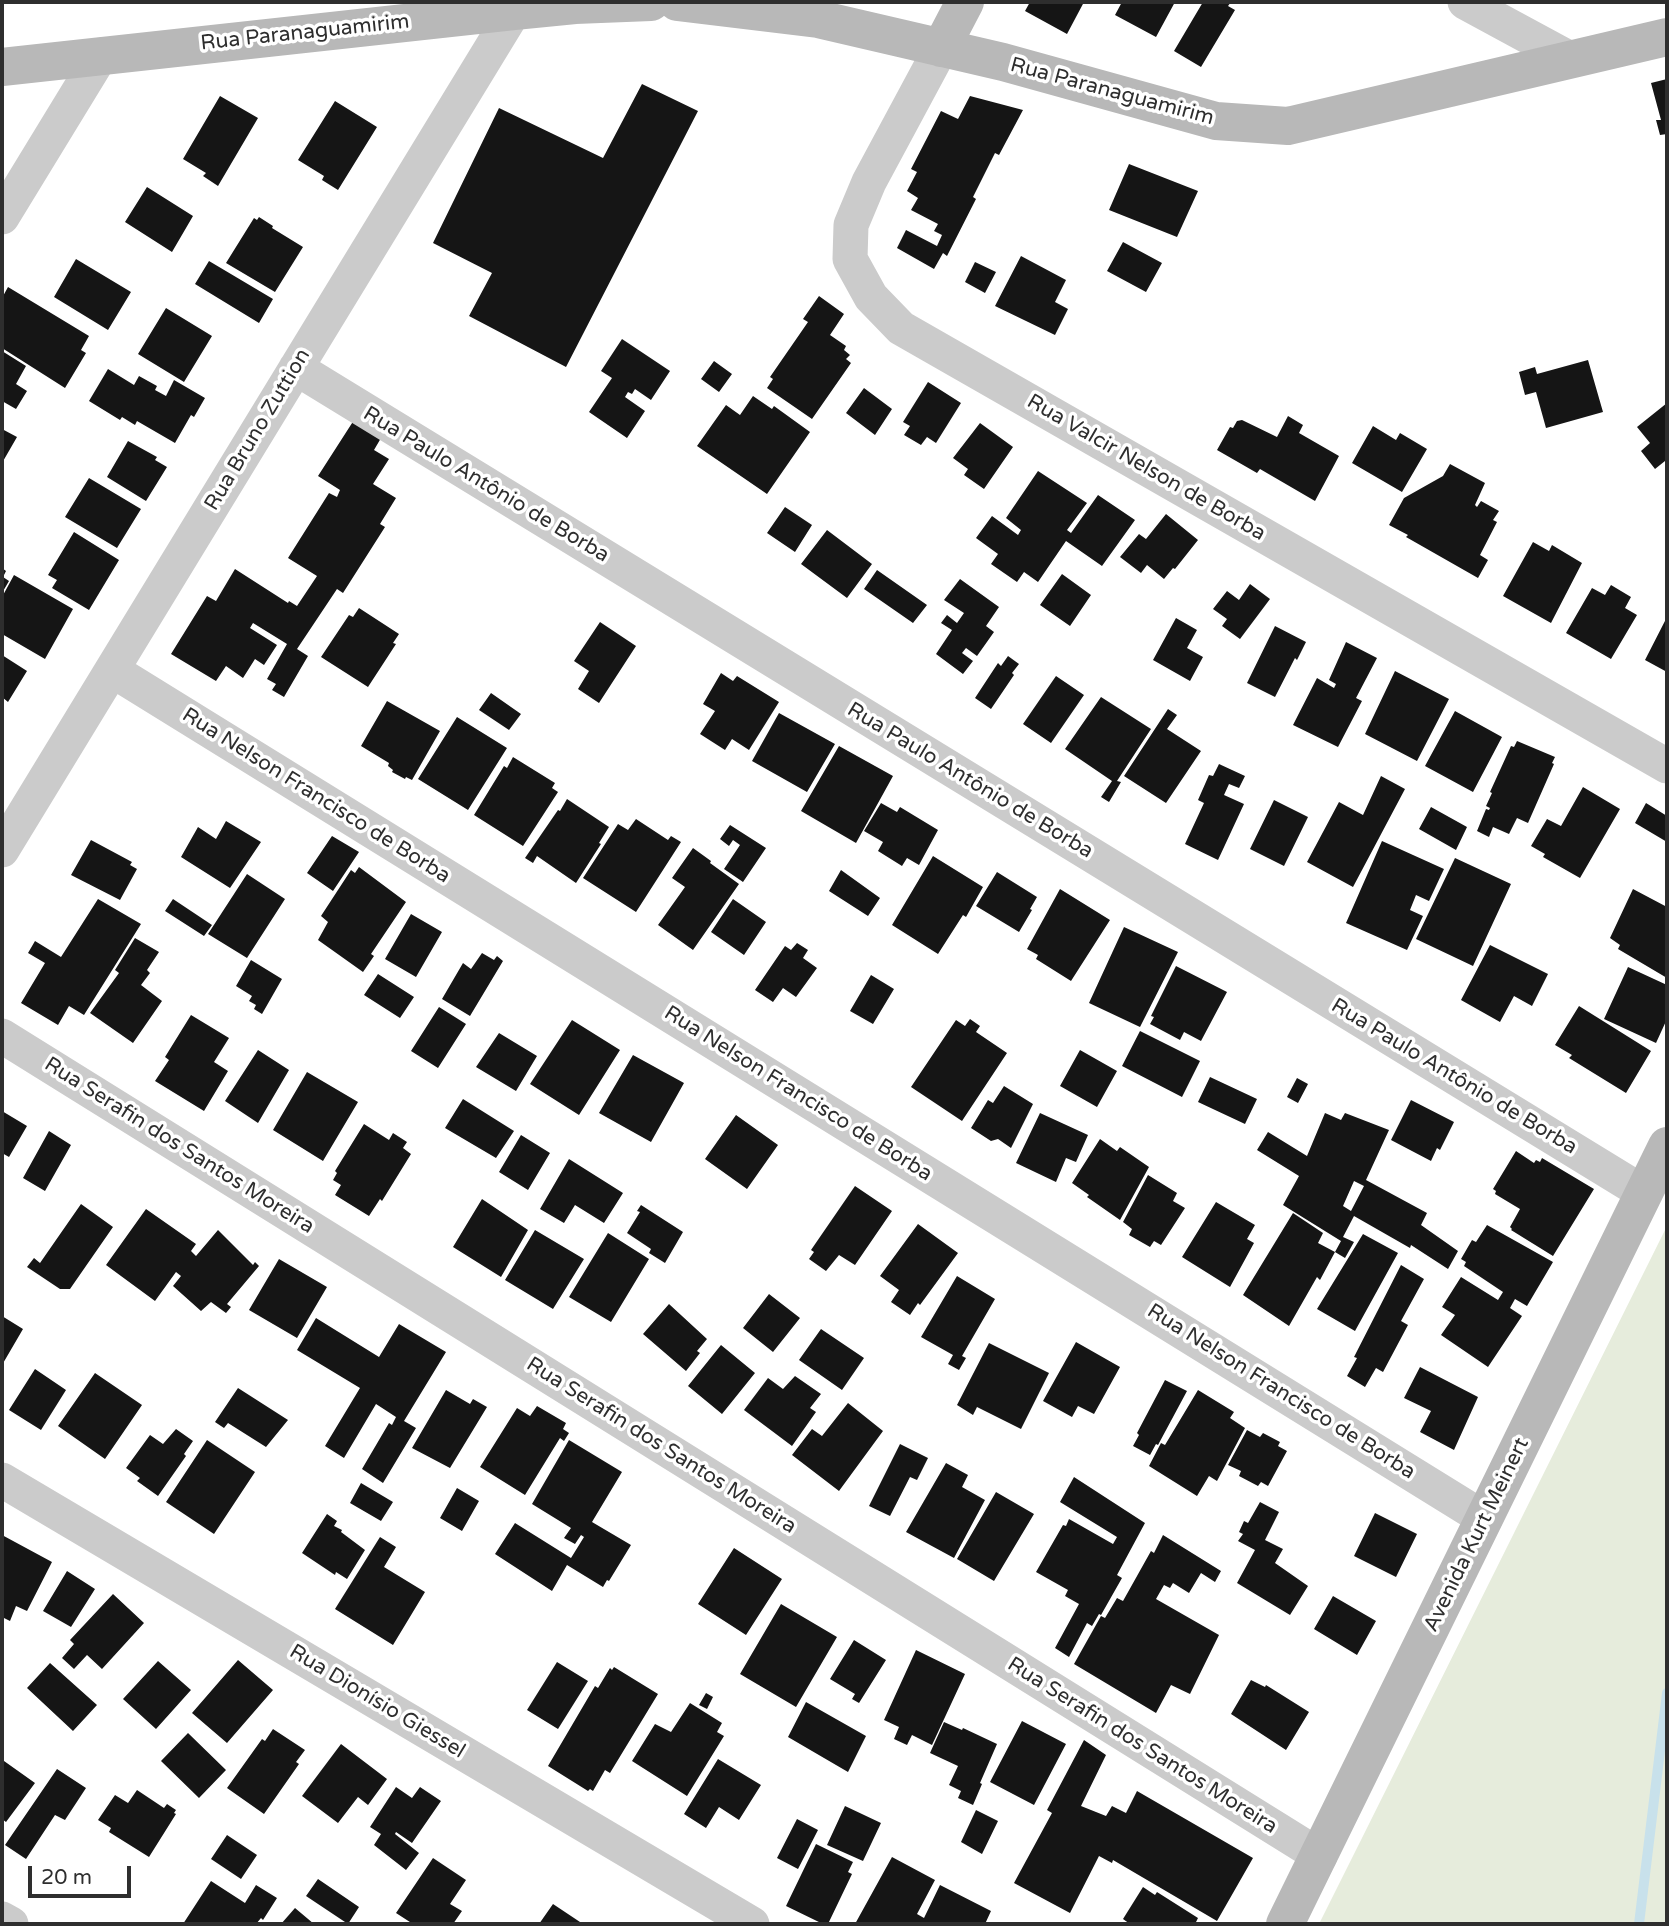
<!DOCTYPE html>
<html>
<head>
<meta charset="utf-8">
<style>
  body { margin:0 }
  #map { position:relative; width:1669px; height:1926px; overflow:hidden; background:#fff; font-family:"Varela Round",sans-serif }
  canvas { display:block }
  .frame { position:absolute; inset:0; border:4px solid #2e2e2e; pointer-events:none }
  .scale { position:absolute; left:28px; top:1866px; width:103px; height:32px; box-sizing:border-box; border:4px solid #2e2e2e; border-top:0; padding-left:9px; font-size:21px; line-height:24px; white-space:nowrap; color:#2e2e2e; -webkit-text-stroke:5px #fff; paint-order:stroke }
</style>
</head>
<body>
<div id="map">
<canvas width="1669" height="1926"></canvas>
<div class="frame"></div>
<div class="scale">20 m</div>
</div>
<script>
const ctx = document.querySelector('canvas').getContext('2d');
ctx.lineJoin = 'round';
function fill(path, color) { ctx.fillStyle = color; ctx.fill(path, 'evenodd'); }
function strokePath(path, color, width, dash) { ctx.strokeStyle = color; ctx.lineWidth = width; ctx.lineCap = dash ? 'butt' : 'round'; ctx.setLineDash(dash || []); ctx.stroke(path); }
function label(font, color, halo, rows, align = 'center') {
  ctx.font = font + ' "Varela Round",sans-serif'; ctx.lineWidth = 7; ctx.setLineDash([]); ctx.textBaseline = 'middle'; ctx.strokeStyle = halo; ctx.fillStyle = color; for (const [text, x, y, turn = 0] of rows) {
    ctx.save(); ctx.translate(x, y); ctx.rotate((+turn || 0) * Math.PI / 180); ctx.textAlign = isNaN(turn) ? turn : align; if (halo) ctx.strokeText(text, 0, 0); ctx.fillText(text, 0, 0); ctx.restore();
  }
}
fill(new Path2D(`
  M1667 1226V1924H1319L1360 1842Z`), '#e6ecdc');
strokePath(new Path2D(`
  M1639 1924 1667 1693`), '#c8e1eb', 10);
fill(new Path2D(`
  M1030 2H1084L1067 34 1025 11Z
  M1122 2H1175L1156 37 1115 15Z
  M1203 2H1231L1228 6 1235 10 1201 67 1174 51Z
  M1667 79V134L1660 135 1656 120H1661L1651 83Z
  M642 84 698 111 566 367 469 316 492 273 433 243 499 108 603 158Z
  M220 96 258 118 218 186 203 176 206 173 183 159Z
  M970 96 1023 110 999 155 995 153 973 197 976 199 947 256 943 253 934 269 897 248 906 230 937 246 942 235 934 231 938 224 911 210 918 198 907 191 917 172 911 169 941 111 958 119Z
  M335 101 377 127 338 190 322 180 324 176 298 160Z
  M1129 164 1198 191 1177 237 1109 210Z
  M147 187 193 216 172 252 125 222Z
  M259 217 273 226 272 228 303 247 275 292 226 263 254 218 257 220Z
  M1123 242 1162 263 1146 292 1107 271Z
  M1021 256 1066 280 1055 302 1068 309 1055 335 995 306Z
  M76 259 131 292 108 330 54 297Z
  M209 261 273 299 259 323 195 284Z
  M975 262 996 272 985 293 965 282Z
  M8 287 89 336 81 350 86 353 65 388 2 348V298Z
  M819 296 844 314 830 335 846 346 844 350 850 355 846 359 851 363 812 419 767 388 773 379 770 377 808 322 803 319Z
  M166 308 212 336 184 382 138 354Z
  M622 339 670 371 651 400 635 389 632 394 628 392 625 397 645 411 627 438 589 412 612 378 601 371Z
  M2 351 26 366 16 384 27 391 16 409 2 401Z
  M1588 360 1603 412 1546 428 1536 392 1525 395 1519 372 1535 367 1537 374Z
  M714 361 732 374 719 392 701 379Z
  M108 369 134 385 139 376 157 386 155 390 166 396 174 380 205 398 194 417 191 415 175 443 137 421 135 425 122 417 120 420 89 401Z
  M928 382 961 403 936 443 927 437 921 445 904 435 910 426 903 422Z
  M864 388 892 409 875 435 846 413Z
  M753 396 772 409 774 406 810 432 767 494 697 446 726 405 740 415Z
  M1667 403V464L1665 461 1655 469 1641 451 1650 443 1637 427Z
  M1288 416 1303 425 1299 433 1339 456 1315 501 1260 469 1257 473 1217 450 1230 427 1233 428 1237 421 1242 420 1277 437Z
  M354 420 381 438 374 450 389 459 373 484 396 498 380 524 385 527 343 593 337 589 297 649 308 656 284 697 272 690 276 684 267 679 287 644 253 623 250 628 277 645 264 665 255 659 243 678 226 666 216 681 171 654 207 596 216 601 235 569 288 603 289 601 297 606 317 576 288 558 329 493 337 497 340 490 318 476Z
  M980 423 1013 447 984 489 964 475 968 469 953 458Z
  M1373 426 1396 440 1400 433 1427 449 1402 492 1352 463Z
  M2 429 17 437 2 463Z
  M128 441 157 457 155 460 167 467 146 501 107 477Z
  M1450 464 1485 483 1475 505 1477 507 1481 501 1499 511 1493 520 1497 522 1480 555 1488 560 1478 578 1406 537 1408 535 1389 525 1404 498 1443 476Z
  M1038 471 1087 503 1067 530 1071 533 1098 495 1135 520 1102 566 1066 541 1038 582 1024 572 1017 582 991 564 998 554 976 538 992 516 1018 535 1021 530 1006 518Z
  M89 478 141 509 117 548 65 517Z
  M785 507 812 525 795 552 767 533Z
  M1166 514 1198 540 1175 569 1173 568 1164 579 1147 565 1141 573 1120 557 1139 534 1146 539Z
  M827 530 872 564 847 598 801 564Z
  M74 532 119 560 89 610 52 588 57 580 48 575Z
  M1533 542 1549 551 1552 545 1582 563 1551 623 1503 596Z
  M2 568 6 571 3 577 9 581 2 593Z
  M877 570 927 605 913 623 864 589Z
  M1062 574 1091 595 1070 626 1040 605Z
  M14 575 73 609 45 659 2 634V597Z
  M960 579 999 607 986 626 994 632 977 656 966 648 962 653 973 661 963 674 936 654 952 630 941 623 947 615 957 623 964 613 944 600Z
  M1250 584 1270 599 1240 639 1222 626 1227 619 1213 609 1227 591 1239 600Z
  M1611 585 1631 597 1625 608 1637 615 1611 659 1566 633 1592 588 1605 595Z
  M359 608 399 634 393 643 396 644 368 687 321 657 349 615 353 617Z
  M1667 617V672L1645 660Z
  M1176 618 1197 630 1187 648 1203 657 1190 681 1153 660Z
  M600 622 636 646 599 703 578 689 589 671 574 661Z
  M1275 626 1306 642 1297 660 1295 658 1275 697 1247 683Z
  M1346 642 1377 658 1356 698 1362 701 1338 747 1293 725 1317 678 1334 688 1336 684 1329 680Z
  M2 655 27 671 8 702 2 697Z
  M1008 656 1019 664 1012 673 1014 675 991 709 975 698 998 663 1001 666Z
  M1395 671 1449 699 1417 761 1365 734Z
  M721 673 733 681 737 676 779 702 749 750 732 739 725 750 700 734 715 711 703 704Z
  M1056 676 1084 695 1051 743 1023 724Z
  M491 693 521 714 509 730 479 710Z
  M1101 697 1151 729 1117 781 1121 782 1109 802 1101 797 1112 781 1065 749Z
  M387 701 440 731 412 780 406 777 405 779 392 772 393 770 388 766 389 763 361 746Z
  M1168 709 1177 715 1167 729 1201 751 1166 803 1124 776Z
  M1455 711 1502 737 1473 792 1425 766Z
  M779 713 835 744 807 792 752 761Z
  M457 717 507 748 468 810 418 779Z
  M1517 741 1555 757 1552 763 1554 764 1528 823 1517 818 1509 834 1493 827 1489 837 1477 831 1486 809 1489 810 1490 808 1486 806 1492 793 1490 792 1511 746 1514 747Z
  M839 746 893 776 856 843 801 811Z
  M513 757 555 783 552 788 558 792 523 846 474 815 504 766 507 768Z
  M1219 764 1245 776 1239 788 1229 784 1224 795 1244 804 1218 860 1185 844 1204 803 1198 800 1209 775 1213 776Z
  M1381 776 1405 789 1353 887 1307 862 1339 802 1363 815Z
  M1583 787 1620 809 1580 878 1543 857 1545 854 1531 846 1547 819 1561 826Z
  M567 799 609 827 599 843 601 844 576 883 537 856 533 863 525 858 558 810 560 811Z
  M1274 800 1308 817 1284 866 1250 849Z
  M881 803 897 812 900 807 938 830 919 865 907 858 902 866 878 851 883 842 864 831Z
  M1646 803 1667 816V842L1635 823Z
  M1431 807 1467 827 1456 850 1419 829Z
  M636 819 668 840 671 836 681 842 636 912 583 878 618 824 628 830Z
  M226 821 261 842 230 888 181 857 198 827 216 839Z
  M730 825 766 848 743 882 724 869 740 845 733 840 729 846 720 839Z
  M332 836 359 852 333 891 307 873Z
  M91 840 132 862 130 865 137 869 120 900 71 875Z
  M1382 841 1444 869 1429 901 1416 895 1410 910 1423 916 1407 950 1346 923Z
  M693 848 711 861 710 863 739 884 693 950 658 925 685 887 672 878Z
  M933 856 983 887 966 917 963 915 938 954 892 925Z
  M1455 858 1511 884 1473 966 1416 939Z
  M359 867 406 902 371 954 374 956 363 972 318 940 328 922 321 916 351 870 355 873Z
  M841 870 880 898 868 916 829 891Z
  M997 872 1037 897 1030 909 1032 910 1019 932 976 906Z
  M247 874 285 899 247 958 208 934Z
  M1060 889 1110 920 1071 981 1036 959 1038 955 1027 949Z
  M1633 889 1667 907V978L1618 949 1620 945 1610 938Z
  M98 899 141 924 84 1015 69 1006 58 1025 21 1003 45 963 28 953 35 941 61 957Z
  M173 899 212 925 204 936 165 911Z
  M733 899 766 922 744 955 711 932Z
  M411 914 442 932 416 977 385 959Z
  M1124 927 1178 952 1140 1027 1089 1003Z
  M135 938 159 952 147 970 150 973 141 985 162 1001 133 1043 90 1013 119 973 115 970Z
  M797 943 808 950 803 958 817 968 796 997 783 988 773 1002 755 990 785 946 791 950Z
  M1490 945 1548 974 1532 1006 1514 996 1500 1022 1461 1000Z
  M482 953 494 960 497 956 503 961 470 1016 442 999 463 963 471 969Z
  M251 960 282 979 262 1014 254 1009 256 1005 249 1001 252 996 236 986Z
  M1176 966 1227 992 1201 1041 1184 1032 1180 1040 1150 1024 1154 1017 1151 1016Z
  M1628 967 1667 985V1019L1656 1043 1604 1019Z
  M378 974 414 997 400 1018 364 995Z
  M871 975 894 989 873 1024 850 1011Z
  M1579 1006 1651 1051 1626 1093 1569 1058 1572 1055 1555 1045Z
  M439 1007 466 1024 438 1068 411 1051Z
  M191 1015 229 1038 214 1062 228 1071 204 1111 155 1081 169 1060 165 1057Z
  M970 1019 980 1026 976 1032 1007 1053 962 1121 911 1087 956 1020 965 1026Z
  M572 1020 620 1050 579 1115 530 1084Z
  M1140 1031 1200 1061 1182 1097 1122 1066Z
  M499 1033 537 1056 516 1091 476 1067Z
  M258 1050 289 1070 258 1123 225 1101Z
  M1080 1050 1117 1071 1097 1107 1060 1086Z
  M633 1055 684 1083 651 1142 599 1113Z
  M307 1072 358 1102 323 1161 273 1130Z
  M1210 1077 1257 1099 1245 1124 1198 1102Z
  M1297 1078 1308 1084 1298 1103 1287 1097Z
  M1004 1086 1033 1104 1011 1148 998 1139 991 1141 971 1128 988 1100 993 1103Z
  M463 1099 514 1131 496 1158 445 1128Z
  M1411 1100 1454 1122 1440 1150 1437 1148 1431 1161 1391 1140Z
  M2 1111 27 1126 9 1157 2 1153Z
  M1040 1113 1088 1135 1076 1162 1066 1158 1056 1182 1016 1163Z
  M1325 1113 1341 1120 1345 1113 1389 1130 1366 1180 1427 1213 1421 1225 1458 1251 1448 1269 1411 1245 1410 1248 1354 1216 1343 1237 1354 1242 1345 1258 1335 1252 1341 1241 1283 1205 1299 1176 1257 1150 1268 1132 1307 1156ZM1354 1181 1364 1186 1351 1211 1343 1206Z
  M736 1115 778 1145 747 1189 705 1159Z
  M364 1124 389 1140 393 1133 407 1142 403 1148 411 1154 382 1201 380 1199 369 1216 335 1195 341 1185 333 1180 337 1173 335 1171Z
  M49 1131 71 1145 45 1191 23 1178Z
  M521 1135 550 1153 528 1190 499 1172Z
  M1100 1139 1117 1151 1120 1147 1149 1167 1120 1220 1087 1197 1089 1195 1072 1183Z
  M1516 1151 1534 1163 1536 1160 1540 1162 1542 1158 1594 1189 1553 1256 1511 1230 1512 1229 1510 1227 1520 1209 1495 1194 1496 1191 1493 1189Z
  M569 1159 623 1193 604 1223 575 1205 564 1223 540 1209Z
  M1148 1175 1177 1193 1173 1201 1185 1208 1161 1245 1154 1241 1150 1247 1129 1235 1132 1229 1123 1222Z
  M855 1186 892 1211 855 1265 839 1255 826 1271 809 1259 814 1252 811 1250Z
  M482 1199 528 1230 501 1277 453 1247Z
  M1216 1202 1255 1225 1247 1239 1254 1243 1230 1287 1182 1257Z
  M81 1204 113 1227 70 1289H60L27 1267 34 1258 40 1263Z
  M641 1205 683 1232 665 1263 649 1253 651 1249 627 1233 640 1212 637 1211Z
  M146 1209 196 1244 191 1251 196 1256 218 1230 253 1265 255 1262 259 1266 227 1304 231 1307 226 1313 211 1302 201 1311 173 1286 181 1276 176 1272 155 1301 106 1265Z
  M1293 1213 1323 1233 1318 1243 1335 1252 1320 1280 1317 1277 1289 1326 1243 1295Z
  M918 1224 958 1253 920 1305 918 1303 910 1315 891 1302 899 1290 880 1276Z
  M1487 1225 1553 1262 1527 1306 1515 1299 1510 1308 1522 1316 1488 1367 1441 1335 1455 1315 1442 1307 1461 1277 1498 1300 1503 1292 1464 1266 1466 1262 1461 1259 1472 1240 1476 1242Z
  M535 1230 584 1259 553 1309 505 1280Z
  M608 1233 649 1259 611 1322 569 1297Z
  M1363 1234 1398 1253 1355 1331 1317 1309Z
  M279 1259 327 1287 297 1338 249 1310Z
  M1401 1265 1424 1279 1401 1321 1408 1325 1383 1372 1376 1368 1365 1387 1347 1376 1357 1358 1354 1357Z
  M957 1276 995 1299 962 1356 966 1358 959 1370 948 1364 953 1355 921 1337Z
  M769 1294 800 1318 773 1352 743 1328Z
  M669 1304 707 1339 697 1351 700 1353 686 1371 643 1334Z
  M2 1316 23 1329 2 1365Z
  M316 1318 379 1357 399 1324 446 1352 404 1421 416 1428 383 1483 362 1469 389 1423 392 1425 396 1417 376 1404 344 1458 325 1446 360 1388 297 1350Z
  M821 1329 864 1358 842 1390 799 1360Z
  M1076 1342 1120 1367 1094 1414 1078 1406 1072 1417 1043 1401Z
  M989 1343 1049 1373 1021 1429 977 1407 973 1415 957 1405Z
  M721 1345 755 1373 722 1414 688 1386Z
  M1420 1367 1478 1397 1454 1450 1420 1432 1431 1411 1404 1398Z
  M35 1369 66 1390 41 1430 9 1410Z
  M95 1373 142 1405 105 1459 58 1426Z
  M795 1376 821 1394 810 1408 816 1412 792 1446 744 1410 768 1378 783 1389Z
  M1165 1380 1187 1391 1158 1445 1156 1444 1150 1455 1133 1446 1139 1435 1137 1433Z
  M238 1388 288 1420 266 1447 228 1423 224 1428 215 1422Z
  M446 1390 470 1404 473 1399 487 1407 450 1468 412 1448Z
  M1198 1390 1234 1412 1230 1418 1245 1428 1217 1481 1209 1476 1197 1496 1149 1466 1161 1443 1165 1445Z
  M848 1403 883 1431 839 1491 792 1455 812 1429 822 1436Z
  M537 1406 566 1423 563 1429 569 1433 564 1441 560 1438 525 1495 480 1467 517 1408 530 1416Z
  M176 1429 193 1441 184 1454 186 1456 158 1496 137 1481 140 1478 126 1468 150 1435 163 1444Z
  M1247 1430 1260 1437 1263 1433 1280 1442 1278 1446 1287 1451 1268 1486 1261 1482 1258 1486 1239 1476 1241 1471 1228 1465Z
  M207 1440 255 1472 214 1534 166 1502Z
  M569 1440 622 1472 592 1522 631 1545 609 1581 607 1580 603 1587 567 1565 552 1591 495 1554 515 1523 571 1558 584 1537 581 1535 575 1544 564 1538 571 1528 532 1504Z
  M900 1444 928 1458 917 1480 910 1477 890 1516 869 1506Z
  M946 1463 968 1475 962 1487 985 1500 954 1558 906 1532Z
  M1074 1477 1145 1523 1117 1575 1122 1578 1101 1615 1099 1614 1092 1626 1087 1623 1069 1657 1055 1648 1079 1604 1065 1596 1068 1590 1036 1572 1063 1525 1066 1526 1069 1519 1113 1544 1117 1537 1060 1502Z
  M361 1483 393 1502 381 1521 350 1503Z
  M457 1488 479 1501 462 1531 440 1518Z
  M996 1492 1034 1514 994 1581 957 1559Z
  M1260 1502 1279 1512 1265 1540 1283 1549 1275 1563 1308 1586 1290 1615 1237 1583 1255 1550 1238 1541 1243 1534 1239 1532 1244 1521 1248 1523Z
  M1375 1513 1417 1534 1396 1577 1354 1556Z
  M327 1514 337 1521 334 1526 342 1530 341 1532 365 1550 347 1579 336 1572 335 1575 302 1553Z
  M2 1535 52 1562 27 1611 16 1606 10 1621 2 1617Z
  M1163 1535 1221 1571 1215 1582 1201 1573 1189 1593 1173 1583 1170 1588 1164 1585 1156 1599 1219 1635 1190 1694 1171 1685 1156 1713 1074 1664 1101 1616 1105 1618 1117 1598 1123 1601 1151 1551 1154 1553Z
  M380 1537 396 1547 384 1567 425 1592 393 1645 335 1609Z
  M734 1548 782 1579 746 1635 698 1604Z
  M67 1571 95 1589 71 1627 43 1611Z
  M113 1594 144 1623 102 1669 87 1655 74 1669 62 1658 74 1644 70 1640Z
  M1333 1596 1376 1621 1357 1655 1314 1629Z
  M781 1604 837 1637 796 1707 740 1674Z
  M854 1640 886 1660 859 1703 852 1699 855 1694 830 1679Z
  M916 1650 965 1674 932 1745 912 1735 907 1745 894 1739 899 1727 884 1720Z
  M238 1660 273 1690 227 1743 192 1713Z
  M158 1661 191 1690 156 1729 123 1699Z
  M557 1662 588 1681 558 1729 527 1710Z
  M50 1663 97 1705 73 1731 27 1688Z
  M614 1667 658 1694 610 1773 605 1770 593 1791 590 1789 588 1791 548 1766 595 1686 598 1688 610 1668 612 1670Z
  M1251 1680 1265 1687 1266 1685 1309 1712 1286 1750 1231 1714Z
  M706 1693 713 1697 707 1709 699 1705Z
  M806 1702 866 1736 848 1772 788 1737Z
  M690 1703 722 1723 717 1732 724 1736 687 1796 632 1761 655 1724 671 1732Z
  M1022 1721 1066 1744 1034 1805 990 1782Z
  M944 1722 962 1730 963 1728 997 1744 980 1783 982 1784 973 1805 958 1798 961 1791 949 1785 958 1766 930 1753Z
  M273 1729 305 1750 296 1762 299 1764 264 1814 227 1788 262 1739 265 1741Z
  M188 1733 226 1770 199 1798 161 1761Z
  M1084 1740 1106 1755 1081 1806 1106 1816 1112 1806 1126 1813 1137 1791 1253 1858 1217 1921 1113 1860 1112 1863 1099 1856 1070 1913 1014 1883 1052 1813 1047 1810Z
  M341 1744 387 1779 368 1805 358 1797 338 1823 302 1796Z
  M718 1759 761 1785 739 1820 719 1807 706 1828 684 1814Z
  M4 1761 35 1783 6 1822 2 1819V1763Z
  M57 1769 86 1788 65 1820 55 1815 26 1859 5 1845Z
  M396 1787 412 1798 420 1787 441 1801 412 1843 396 1832 395 1834 419 1853 406 1870 374 1845 381 1834 370 1827Z
  M137 1790 164 1808 167 1804 176 1810 174 1813 176 1814 149 1857 109 1832 111 1828 98 1820 115 1795 128 1803Z
  M845 1806 881 1823 863 1861 827 1845Z
  M976 1810 998 1821 982 1854 961 1842Z
  M797 1819 818 1830 798 1869 777 1858Z
  M227 1835 257 1855 241 1879 211 1859Z
  M816 1844 853 1862 848 1872 852 1874 828 1924H823L786 1906Z
  M892 1857 935 1880 917 1914 924 1918 940 1885 991 1911 985 1924H855Z
  M433 1858 466 1880 450 1904 462 1911 453 1924H413L396 1913Z
  M318 1879 359 1907 348 1924 306 1896Z
  M211 1881 245 1903 256 1885 277 1898 263 1920 261 1918 256 1924H183Z
  M1143 1887 1155 1895 1157 1892 1198 1918 1195 1924H1130L1123 1919Z
  M553 1904 583 1924H539Z
  M295 1908 314 1924H281Z`), '#151515');
strokePath(new Path2D(`
  M1465 2 1572 60
  M941 48 869 182 851 225 850 259 871 297 901 328 1667 766
  M2 217 101 55
  M296 368 1644 1193
  M112 670 1485 1519
  M2 850 514 11
  M2 1036 1320 1856
  M2 1480 752 1924
  M2 1919 11 1924`), '#cbcbcb', 35);
strokePath(new Path2D(`
  M677 2 818 19 1003 62 1216 121 1288 126 1667 37
  M941 48 965 2
  M2 67 514 11 575 5 651 2
  M1285 1924 1667 1146`), '#b8b8b8', 38);
label('21px', '#2e2e2e', '#fff', [
  ["Rua Paranaguamirim",305,33,-6],
  ["Rua Paranaguamirim",1112,92,15],
  ["Rua Bruno Zuttion",258,430,-59],
  ["Rua Valcir Nelson de Borba",1146,468,30],
  ["Rua Paulo Antônio de Borba",486,485,31],
  ["Rua Paulo Antônio de Borba",970,781,31],
  ["Rua Nelson Francisco de Borba",316,796,32],
  ["Rua Paulo Antônio de Borba",1454,1077,31],
  ["Rua Nelson Francisco de Borba",798,1094,32],
  ["Rua Serafin dos Santos Moreira",179,1146,32],
  ["Rua Nelson Francisco de Borba",1281,1392,32],
  ["Rua Serafin dos Santos Moreira",661,1446,32],
  ["Avenida Kurt Meinert",1477,1535,-64],
  ["Rua Dionísio Giessel",377,1702,31],
  ["Rua Serafin dos Santos Moreira",1142,1746,32]
]);
</script>
</body>
</html>
